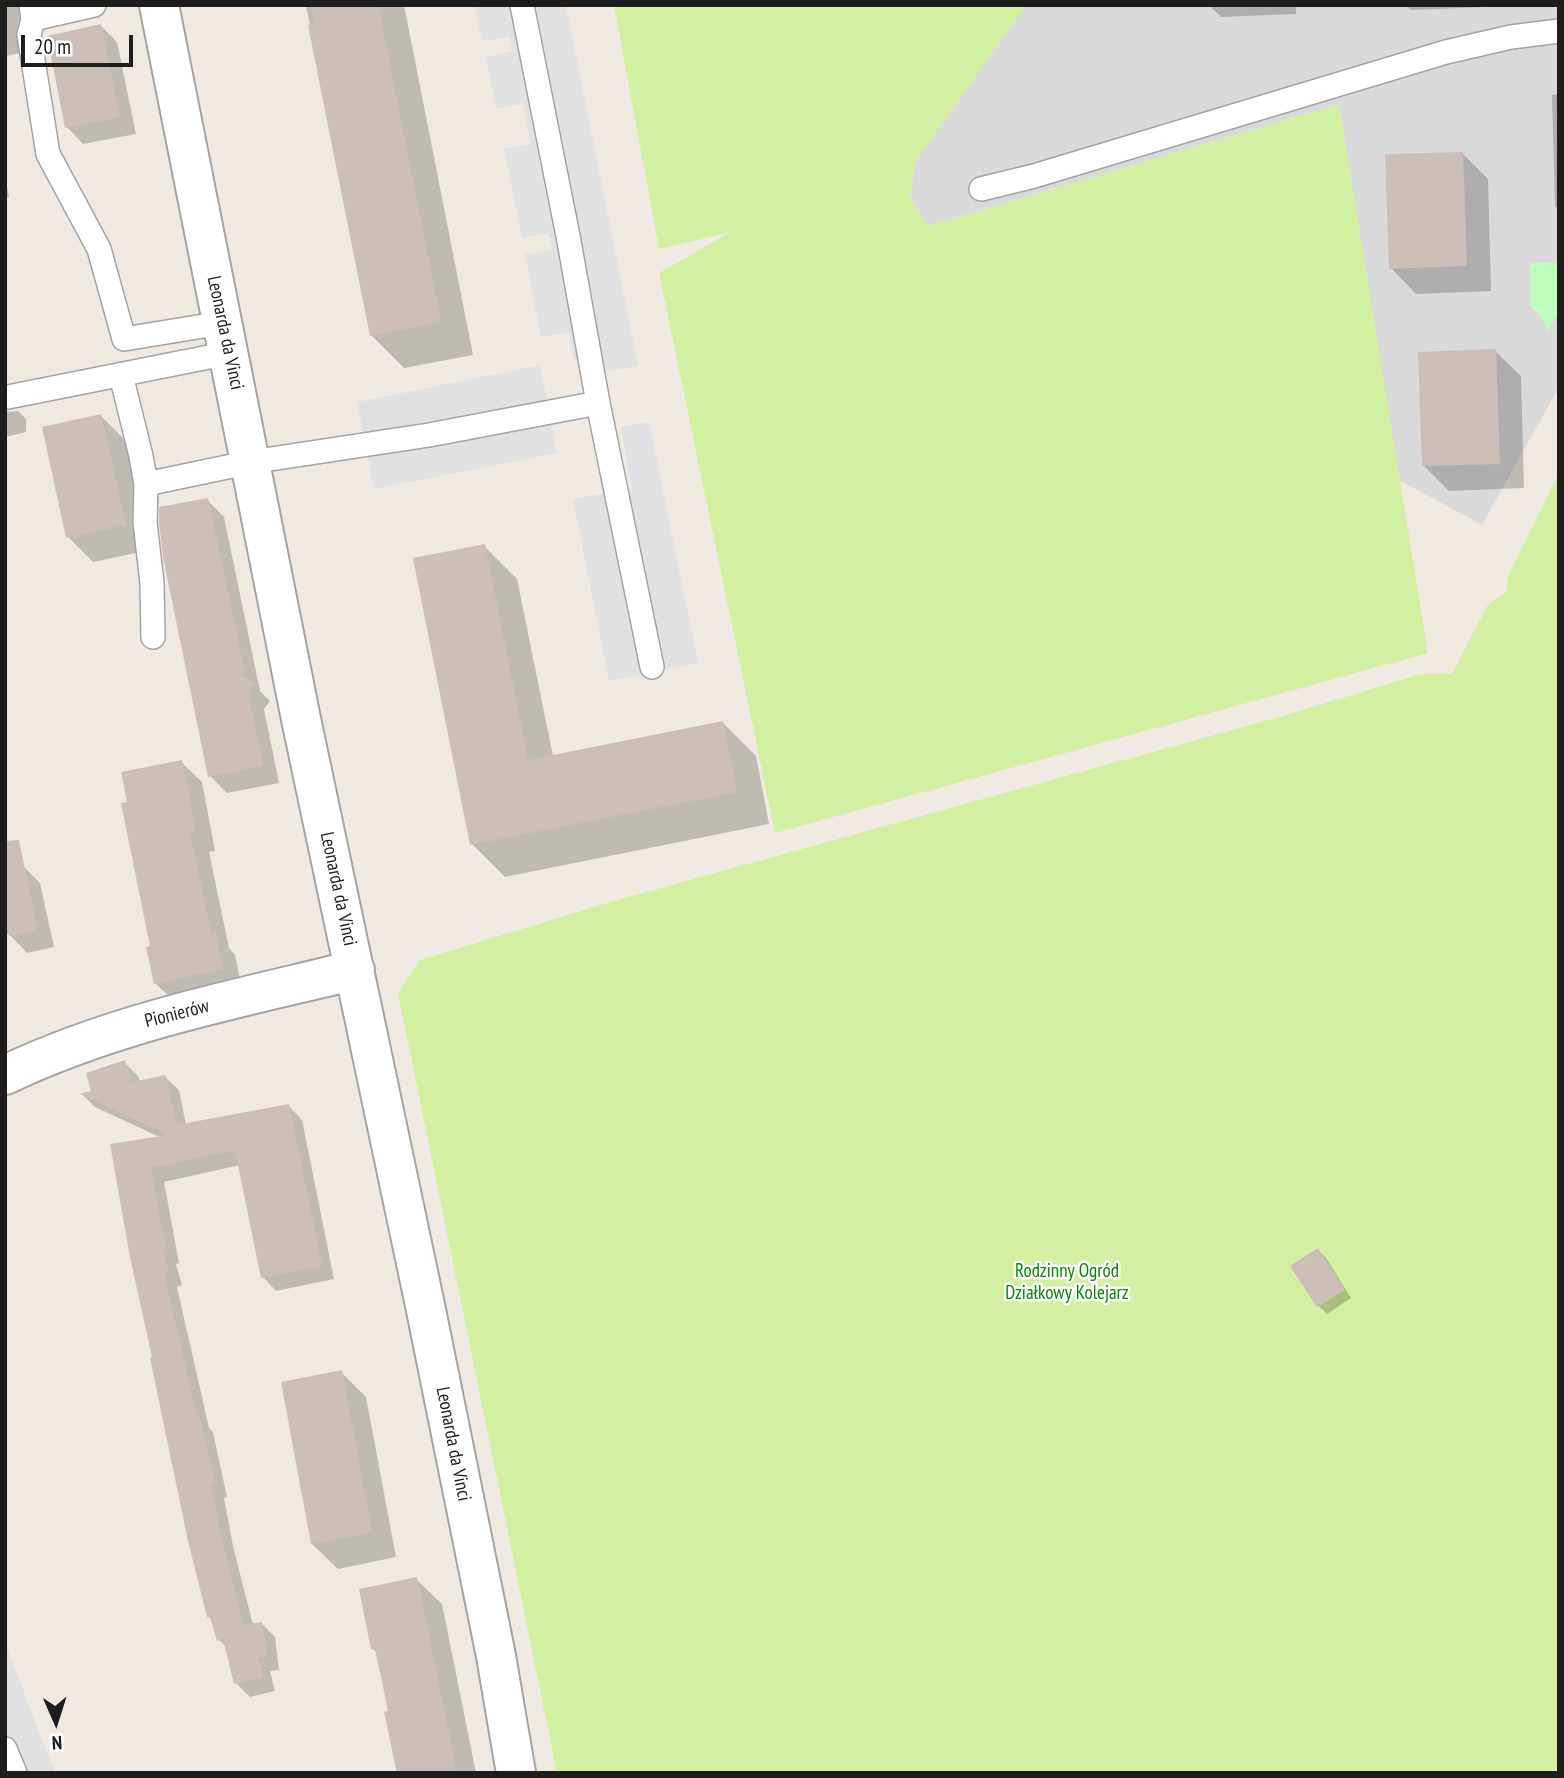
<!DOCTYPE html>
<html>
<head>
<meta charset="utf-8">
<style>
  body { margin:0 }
  #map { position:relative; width:1564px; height:1778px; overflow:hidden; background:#f0e9e2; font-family:"PT Sans Narrow",sans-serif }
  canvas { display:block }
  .frame { position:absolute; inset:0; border:7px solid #1d1d1d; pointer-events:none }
  .north { position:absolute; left:21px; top:1687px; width:70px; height:70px; -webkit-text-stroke:5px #fff; paint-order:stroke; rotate:177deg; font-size:19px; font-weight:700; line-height:28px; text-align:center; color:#1d1d1d }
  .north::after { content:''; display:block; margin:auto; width:24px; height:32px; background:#1d1d1d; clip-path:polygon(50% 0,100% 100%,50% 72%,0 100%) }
  .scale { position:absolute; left:21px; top:35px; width:112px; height:32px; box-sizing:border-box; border:4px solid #1d1d1d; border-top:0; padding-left:9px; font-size:21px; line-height:24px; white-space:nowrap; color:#1d1d1d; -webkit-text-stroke:5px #fff; paint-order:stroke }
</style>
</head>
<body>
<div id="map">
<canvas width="1564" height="1778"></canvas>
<div class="frame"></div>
<div class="north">N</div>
<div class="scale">20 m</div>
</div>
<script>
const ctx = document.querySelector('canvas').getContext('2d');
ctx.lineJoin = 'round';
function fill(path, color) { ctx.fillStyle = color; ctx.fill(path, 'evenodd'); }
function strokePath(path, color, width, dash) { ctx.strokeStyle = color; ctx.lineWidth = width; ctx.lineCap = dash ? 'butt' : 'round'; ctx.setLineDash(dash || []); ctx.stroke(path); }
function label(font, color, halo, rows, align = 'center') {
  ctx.font = font + ' "PT Sans Narrow",sans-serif'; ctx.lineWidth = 5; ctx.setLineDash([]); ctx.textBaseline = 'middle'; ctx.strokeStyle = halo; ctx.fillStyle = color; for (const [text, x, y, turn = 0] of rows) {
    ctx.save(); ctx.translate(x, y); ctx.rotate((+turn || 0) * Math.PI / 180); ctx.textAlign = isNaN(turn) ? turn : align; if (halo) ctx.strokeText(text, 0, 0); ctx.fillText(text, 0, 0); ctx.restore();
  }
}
fill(new Path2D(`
  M1026 5H1559V387L1482 525 1399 480 1339 104 928 226 910 197 915 162Z`), '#dbdada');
fill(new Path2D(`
  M614 5H1026L915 162 910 197 929 226 1339 104 1428 653 775 833 659 273 731 232 659 249Z
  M1559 473V1773H557L398 993 420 960 614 901 1283 716 1421 674H1452L1487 606 1506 592 1508 577Z`), '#d2efa2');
fill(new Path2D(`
  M1530 263H1559V312L1548 331 1541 316 1530 306Z`), '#bdffba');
fill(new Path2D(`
  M475 5H566L638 366 611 371 574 360 569 332 541 337 525 254 553 249 548 233 522 238 504 149 531 144 523 104 496 109 486 57 512 51 509 37 482 41Z
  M540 365 557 453 374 489 357 402Z
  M649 422 698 663 609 681 573 499 632 488 621 427Z
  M5 1643 23 1690 55 1773H5Z`), '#e1e1e1');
fill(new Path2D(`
  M5 5H23L32 51 5 56Z
  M306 5H404L473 355 404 368 371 335Z
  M1209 5H1296V14L1221 17Z
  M1406 5H1486V7L1411 10Z
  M101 26 117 42 136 134 83 144 67 127Z
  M1559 94V210L1555 206 1552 95Z
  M1463 154 1488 179 1491 291 1416 294 1391 268Z
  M5 176 9 197 5 198Z
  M1495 351 1521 376 1524 488 1449 491 1423 465Z
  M18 411 26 419V432L5 437V412Z
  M101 416 126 441 150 550 93 562 68 537Z
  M207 500 224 517 260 691 270 701 264 709 279 783 227 793 210 776Z
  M484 546 517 579 553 756 723 723 756 756 769 824 505 877 472 844Z
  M181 762 202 782 215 851 209 852 229 948 235 955 242 989 176 1003 155 983 152 947 129 803Z
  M23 866 40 883 54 947 27 953 9 934H5V870Z
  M124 1062 138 1076 140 1082 165 1077 179 1090 186 1125 289 1106 302 1120 334 1279 276 1291 263 1277 240 1165 164 1182 179 1263 176 1264 182 1285 177 1287 209 1428 213 1432 227 1497 224 1498 233 1546 253 1625 262 1624 275 1637 279 1670 270 1671 275 1691 250 1697 236 1683 227 1648 219 1640 213 1621 209 1616 112 1146 162 1138 95 1107 83 1095 93 1092Z
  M1318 1250 1326 1258 1351 1298 1327 1314 1319 1306 1292 1266Z
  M341 1372 366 1397 396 1557 338 1569 312 1544Z
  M416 1579 442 1604 476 1773H398L390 1713 378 1654 373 1649Z`), '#0003');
fill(new Path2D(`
  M311 5H378L441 322 370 336 308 25 315 23Z
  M101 24 120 117 65 128 47 36Z
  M1463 152 1467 266 1389 269 1385 154Z
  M1496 349 1500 464 1422 466 1418 352Z
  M101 414 126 525 66 538 42 427Z
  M208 498 245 673 242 676 255 683 248 692 263 766 208 777 163 557 159 521V507Z
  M485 544 528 760 723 721 737 792 470 845 413 558Z
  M182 760 196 831 190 832 211 933H216L223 969 154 984 146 947 150 946 121 803 127 802 121 772Z
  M19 840 38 931 9 936 5 917V841Z
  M125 1060 132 1082 166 1075 176 1125 289 1104 322 1266 261 1278 235 1150 151 1168 166 1250H163L169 1272 164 1273 197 1417 200 1416 215 1484 211 1485 220 1531 243 1624 262 1622 267 1656 258 1658 263 1677 234 1684 223 1639 217 1641 210 1617H207L188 1541 150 1358 152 1357 130 1257 110 1144 168 1135 80 1094 91 1091 86 1073Z
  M1318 1248 1345 1290 1317 1307 1290 1266Z
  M342 1370 372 1533 311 1544 281 1382Z
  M417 1577 445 1714 457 1773H397L384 1712 388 1711 382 1682 375 1649 371 1650 359 1589Z`), '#ccbeb8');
const lane = new Path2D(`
  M31 5 33 19 29 35 48 154 99 249 124 339 222 323
  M522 5 568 236 598 403
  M33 19 94 5
  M981 189 1034 176 1446 52 1511 37 1559 31
  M121 375 141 456 146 484 145 522 152 583 153 637
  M8 397 229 353
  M146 484 251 462 429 435 598 403 652 667
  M5 1749 15 1773`);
const street = new Path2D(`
  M159 5 301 719 426 1310 496 1656 516 1773
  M5 1075C116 1022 237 999 355 970`);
strokePath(lane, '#a4a4a4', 26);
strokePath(street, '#a4a4a4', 42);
strokePath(lane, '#fff', 23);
strokePath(street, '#fff', 38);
label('19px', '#1d1d1d', '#fff', [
  ["Leonarda da Vinci",225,333,78],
  ["Leonarda da Vinci",338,889,78],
  ["Pionierów",177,1014,-14],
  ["Leonarda da Vinci",453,1444,79]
]);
label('19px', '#068600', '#fff', [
  ["Rodzinny Ogród",1067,1272],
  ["Działkowy Kolejarz",1067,1294]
]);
</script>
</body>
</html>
